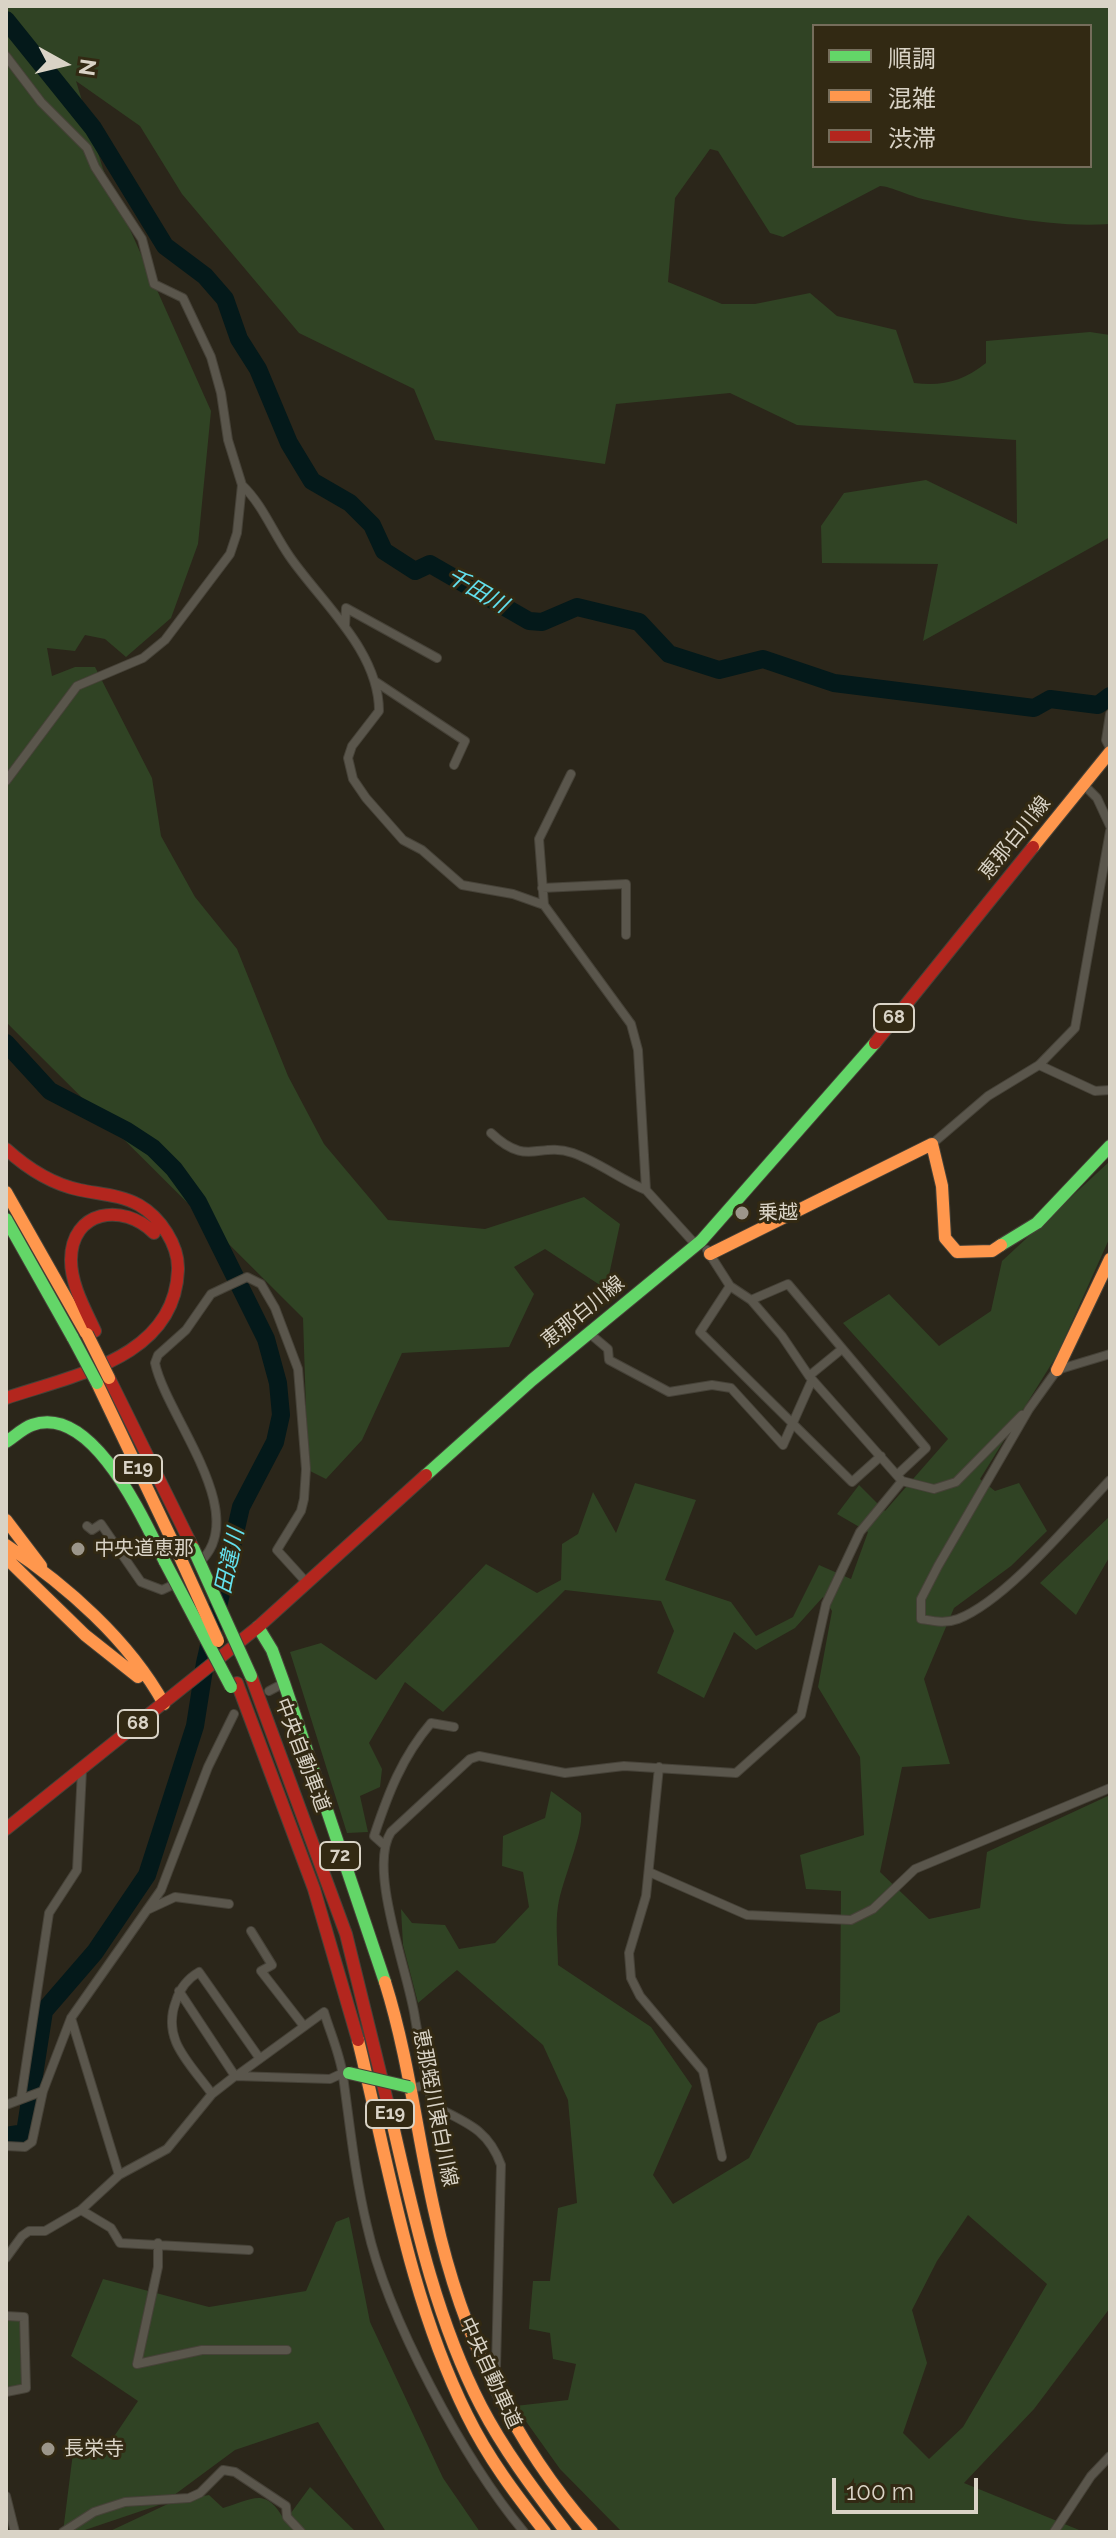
<!DOCTYPE html>
<html>
<head>
<meta charset="utf-8">
<style>
  body { margin:0 }
  #map { position:relative; width:1116px; height:2538px; overflow:hidden; background:#2b261a; font-family:Raleway,"Noto Sans JP",sans-serif }
  canvas { display:block }
  .frame { position:absolute; inset:0; border:8px solid #d9d3c6; pointer-events:none }
  .legend { position:absolute; left:812px; top:24px; width:280px; height:144px; box-sizing:border-box; background:#322913; border:2px solid #756d5b; margin:0; padding:10px 14px; list-style:none; font-size:24px; color:#d9d3c6 }
  .legend li { display:flex; align-items:center; gap:16px; height:40px }
  .legend b { width:40px; border:2px solid #756d5b }
  .north { position:absolute; left:24px; top:24px; width:80px; height:80px; -webkit-text-stroke:6px #322913; paint-order:stroke; rotate:98deg; font-size:22px; font-weight:700; line-height:32px; text-align:center; color:#d9d3c6 }
  .north::after { content:''; display:block; margin:auto; width:28px; height:36px; background:#d9d3c6; clip-path:polygon(50% 0,100% 100%,50% 72%,0 100%) }
  .scale { position:absolute; left:832px; top:2478px; width:146px; height:36px; box-sizing:border-box; border:4px solid #d9d3c6; border-top:0; padding-left:10px; font-size:24px; line-height:28px; white-space:nowrap; color:#d9d3c6; -webkit-text-stroke:6px #322913; paint-order:stroke }
</style>
</head>
<body>
<div id="map">
<canvas width="1116" height="2538"></canvas>
<div class="frame"></div>
<ul class="legend">
<li><b style="height:10px;background:#63d668"></b>順調</li>
<li><b style="height:10px;background:#ff974d"></b>混雑</li>
<li><b style="height:10px;background:#b3261e"></b>渋滞</li>
</ul>
<div class="north">N</div>
<div class="scale">100 m</div>
</div>
<script>
const ctx = document.querySelector('canvas').getContext('2d');
ctx.lineJoin = 'round';
function fill(path, color) { ctx.fillStyle = color; ctx.fill(path, 'evenodd'); }
function strokePath(path, color, width, dash) { ctx.strokeStyle = color; ctx.lineWidth = width; ctx.lineCap = dash ? 'butt' : 'round'; ctx.setLineDash(dash || []); ctx.stroke(path); }
function label(font, color, halo, rows, align = 'center') {
  ctx.font = font + ' Raleway,"Noto Sans JP",sans-serif'; ctx.lineWidth = 6; ctx.setLineDash([]); ctx.textBaseline = 'middle'; ctx.strokeStyle = halo; ctx.fillStyle = color; for (const [text, x, y, turn = 0] of rows) {
    ctx.save(); ctx.translate(x, y); ctx.rotate((+turn || 0) * Math.PI / 180); ctx.textAlign = isNaN(turn) ? turn : align; if (halo) ctx.strokeText(text, 0, 0); ctx.fillText(text, 0, 0); ctx.restore();
  }
}
fill(new Path2D(`
  M6 6H1110V224C1048 228 987 214 927 200 914 198 890 186 880 186L783 237 770 233 718 151 710 149 675 198 668 282 722 304H755L810 293 837 316 896 330 914 383C943 386 962 382 986 363V341L1090 332 1110 335V537L923 641 938 564 822 563 821 526 844 493 926 480 1017 524 1016 440 797 425 730 393 616 404 605 464 435 440 414 389 299 333 182 194 140 126 76 81 103 169 211 411 198 544 171 618 126 657 105 639 85 635 75 651 47 648 52 676 75 667H95L152 778 161 836 195 897 237 949 288 1076 324 1144 388 1220 485 1229 584 1197 620 1224 606 1289 545 1249 514 1267 534 1294 509 1347 402 1353 362 1440 326 1479 308 1470 303 1318 6 1022ZM814 26H1090V166H814Z
  M1110 1161V1237L1057 1355 980 1479 995 1491 1019 1483 1047 1531 1011 1566 954 1608 924 1679 950 1764 902 1767 880 1872 929 1919 980 1908 987 1852 1110 1795V2308L1034 2409 964 2483 1084 2532H622L560 2469 515 2406 568 2400 576 2364 553 2359 550 2333 529 2329 533 2281H550L558 2208 577 2203 568 2100 543 2045 457 1970 418 2003 403 1945 401 1909 412 1923 445 1925 459 1949 495 1943 529 1907 523 1872 502 1866 503 1836 545 1818 551 1791 581 1813C584 1833 562 1880 558 1906 555 1925 558 1946 558 1965L651 2027 692 2086 653 2175 673 2204 749 2158 818 2023 840 2012 841 1891 806 1889 800 1855 864 1835 860 1757 818 1687 832 1611 823 1597 795 1628 756 1650 734 1632 704 1698 657 1673 674 1631 661 1601 565 1590 443 1712 405 1682 369 1743 382 1769 380 1787 360 1796 368 1832 347 1833 290 1652 321 1643 376 1680 486 1564 537 1593 561 1580 562 1544 578 1534 593 1492 616 1533 635 1483 696 1500 665 1580 731 1602 756 1636 793 1617 819 1565 851 1579 868 1532 837 1514 859 1485 885 1511 948 1439 843 1323 889 1294 939 1346 991 1311 1002 1261ZM968 2215 1047 2284 963 2427 929 2459 903 2433 927 2363 912 2310 937 2261Z
  M1110 1516V1556L1076 1615 1040 1583Z
  M349 2217 370 2322 443 2478 480 2532H386L318 2422 235 2450 162 2504 79 2532H63L75 2437 111 2441 138 2401 71 2356 103 2279 209 2307 306 2291 336 2222Z
  M6 2318 21 2319 22 2386 6 2389Z
  M310 2487 356 2532H108L172 2502 209 2495 223 2508C255 2498 266 2487 285 2521Z`), '#304324');
strokePath(new Path2D(`
  M6 20 93 128 165 246 205 276 225 299 239 339 258 369 289 443 312 481 350 503 372 525 384 551 415 571 430 564 529 621 542 622 577 607 639 622 669 654 719 670 763 659 834 683 1034 708 1050 699 1098 705 1110 696
  M6 1043 50 1091 127 1131 153 1148 174 1169 198 1202 266 1339 278 1383 281 1415 275 1442 241 1507 205 1663 195 1726 147 1875 95 1952 44 2011 25 2133 6 2136`), '#04191a', 18);
const street = new Path2D(`
  M6 56 41 102 87 148 95 167 142 239 154 284 183 298 211 357 221 393 228 440 242 485 237 533 230 554 165 640 143 658 77 686 6 781
  M242 485C263 505 273 533 290 557 322 603 379 651 379 711L352 746 348 758 353 779 366 798 403 840 422 850 462 885 513 894 544 905 631 1024 638 1050 646 1190 696 1245
  M345 626 346 608 437 658
  M376 682 465 741 454 765
  M1110 714 1106 740 1110 748
  M1083 784 1097 798 1110 826
  M542 888 626 884V935
  M544 905 539 839 571 774
  M1039 1065 1095 1091 1110 1090
  M491 1133C528 1168 538 1141 573 1153 599 1162 621 1180 646 1190
  M932 1144 988 1096 1039 1065 1075 1028 1110 831
  M707 1250 730 1286 751 1300 782 1336 809 1376 902 1481 934 1489 956 1482 1022 1415
  M730 1286 700 1332 852 1482 881 1456
  M751 1300 788 1284 926 1448 897 1475
  M589 1333 608 1349 609 1360 669 1392 712 1385 731 1388 783 1445 812 1380
  M1110 1354 1057 1370 1029 1409 938 1566 921 1599V1619C933 1621 945 1624 958 1619 1007 1600 1073 1519 1110 1480
  M809 1376 842 1349
  M87 1526 92 1530 101 1524 141 1582 162 1590 177 1583
  M199 1563C253 1515 166 1416 155 1363L158 1355 186 1330 211 1294 247 1277 261 1284 275 1308 298 1369 306 1469 304 1499 301 1511 277 1550 307 1583
  M269 1691 284 1683
  M659 1767 646 1896 629 1953 631 1978 640 1996 703 2071 722 2157
  M383 1844 374 1836C388 1794 402 1757 431 1723L454 1727
  M649 1872 747 1915 851 1920 873 1909 915 1869 1110 1788
  M147 1910 175 1897 229 1904
  M251 1931 272 1965 261 1971 303 2025
  M179 1991 235 2076
  M71 2018 119 2175
  M239 2074 324 2012C330 2032 340 2054 343 2076 350 2126 355 2176 367 2226 387 2317 464 2460 524 2532
  M428 2084 432 2105C464 2122 488 2128 501 2165L496 2367 489 2379
  M414 2088 428 2084C422 2061 419 2040 415 2018 409 1974 367 1869 391 1832L470 1759 479 1756 565 1773 624 1766 736 1773 801 1715 826 1604 860 1532 902 1481
  M212 2094C190 2063 161 2040 176 2001 180 1988 187 1979 199 1972L258 2056
  M21 2098 49 1913 77 1870 82 1770
  M6 2105 43 2091
  M6 2146 25 2147 32 2142 43 2091 71 2018 161 1890 208 1767 234 1714
  M81 2210 111 2228 120 2243 249 2250
  M158 2243V2267L137 2364 202 2350H287
  M6 2258 22 2236 29 2231H45L81 2210 119 2175 167 2149 212 2094 235 2076 330 2079 343 2073
  M6 2316 24 2317 26 2388 6 2392
  M6 2496 15 2532
  M63 2532 94 2512 125 2502 189 2498 200 2493 223 2470 235 2472 286 2506 287 2517 301 2532
  M1054 2532 1091 2476 1110 2456`);
const fast = new Path2D(`
  M6 1219 73 1338
  M1001 1245 1037 1223 1110 1146
  M6 1442C14 1437 23 1428 32 1425 93 1403 144 1521 165 1562
  M426 1475 532 1380 701 1241 875 1043
  M258 1627 272 1650 284 1683 385 1982`);
const slow = new Path2D(`
  M1033 847 1110 752
  M6 1192 86 1333
  M710 1254 932 1144 942 1186 945 1238 957 1252 992 1251 1001 1245
  M1057 1370 1110 1259
  M97 1383 179 1555
  M6 1520 41 1566
  M6 1545C66 1585 129 1640 164 1704
  M6 1558 85 1635 138 1677
  M385 1982C409 2058 417 2136 435 2214 461 2333 511 2440 592 2532
  M358 2040C389 2166 409 2298 467 2415 488 2458 516 2495 545 2532
  M392 2121C414 2217 435 2317 481 2406 505 2452 535 2491 566 2532`);
const jam = new Path2D(`
  M875 1043 1033 847
  M6 1149C28 1169 51 1184 80 1190 99 1194 121 1195 139 1205 160 1217 179 1245 178 1270 175 1358 74 1375 6 1398
  M95 1331C85 1309 71 1285 71 1260 71 1210 123 1202 154 1233
  M109 1378 193 1548
  M251 1676 346 1934 392 2121
  M237 1683 314 1889 358 2040
  M6 1829 258 1627 426 1475`);
strokePath(street, '#464238', 10);
strokePath(fast, '#464238', 14);
strokePath(slow, '#464238', 14);
strokePath(jam, '#464238', 14);
strokePath(street, '#5a564c', 8);
strokePath(fast, '#63d668', 12);
strokePath(slow, '#ff974d', 12);
strokePath(jam, '#b3261e', 12);
const fastBridge = new Path2D(`
  M73 1338 97 1383
  M193 1548 251 1676
  M165 1562 231 1687
  M349 2073 409 2087`);
const slowBridge = new Path2D(`
  M87 1334 109 1378
  M179 1555 218 1641`);
strokePath(fastBridge, '#464238', 14, []);
strokePath(slowBridge, '#464238', 14, []);
strokePath(fastBridge, '#63d668', 12);
strokePath(slowBridge, '#ff974d', 12);
for (const [x, y, r, color] of [
  [742,1213,8,"#9c968a"],
  [78,1549,8,"#9c968a"],
  [48,2449,8,"#9c968a"]
]) { const dot = new Path2D(); dot.arc(x, y, r, 0, 2 * Math.PI); ctx.fillStyle = color; ctx.fill(dot); strokePath(dot, '#322913', 3); }
for (const [x, y, w] of [
  [894,1018,40],
  [138,1469,48],
  [138,1724,40],
  [340,1856,40],
  [390,2114,48]
]) { const box = new Path2D(); box.roundRect(x - w / 2, y - 14, w, 28, 6); ctx.fillStyle = '#322913'; ctx.fill(box); strokePath(box, '#d9d3c6', 2); }
label('bold 18px', '#d9d3c6', null, [
  ["68",894,1018],
  ["E19",138,1469],
  ["68",138,1724],
  ["72",340,1856],
  ["E19",390,2114]
]);
label('20px', '#d9d3c6', '#322913', [
  ["恵那白川線",1015,838,-51],
  ["恵那白川線",583,1312,-39],
  ["中央自動車道",302,1755,69],
  ["恵那蛭川東白川線",435,2108,79],
  ["中央自動車道",490,2373,65]
]);
label('20px', '#d9d3c6', '#322913', [
  ["乗越",758,1213],
  ["中央道恵那",94,1549],
  ["長栄寺",64,2449]
], 'left');
label('italic 22px', '#63e1ee', '#322913', [
  ["千田川",477,591,30],
  ["田違川",230,1561,-78]
]);
</script>
</body>
</html>
